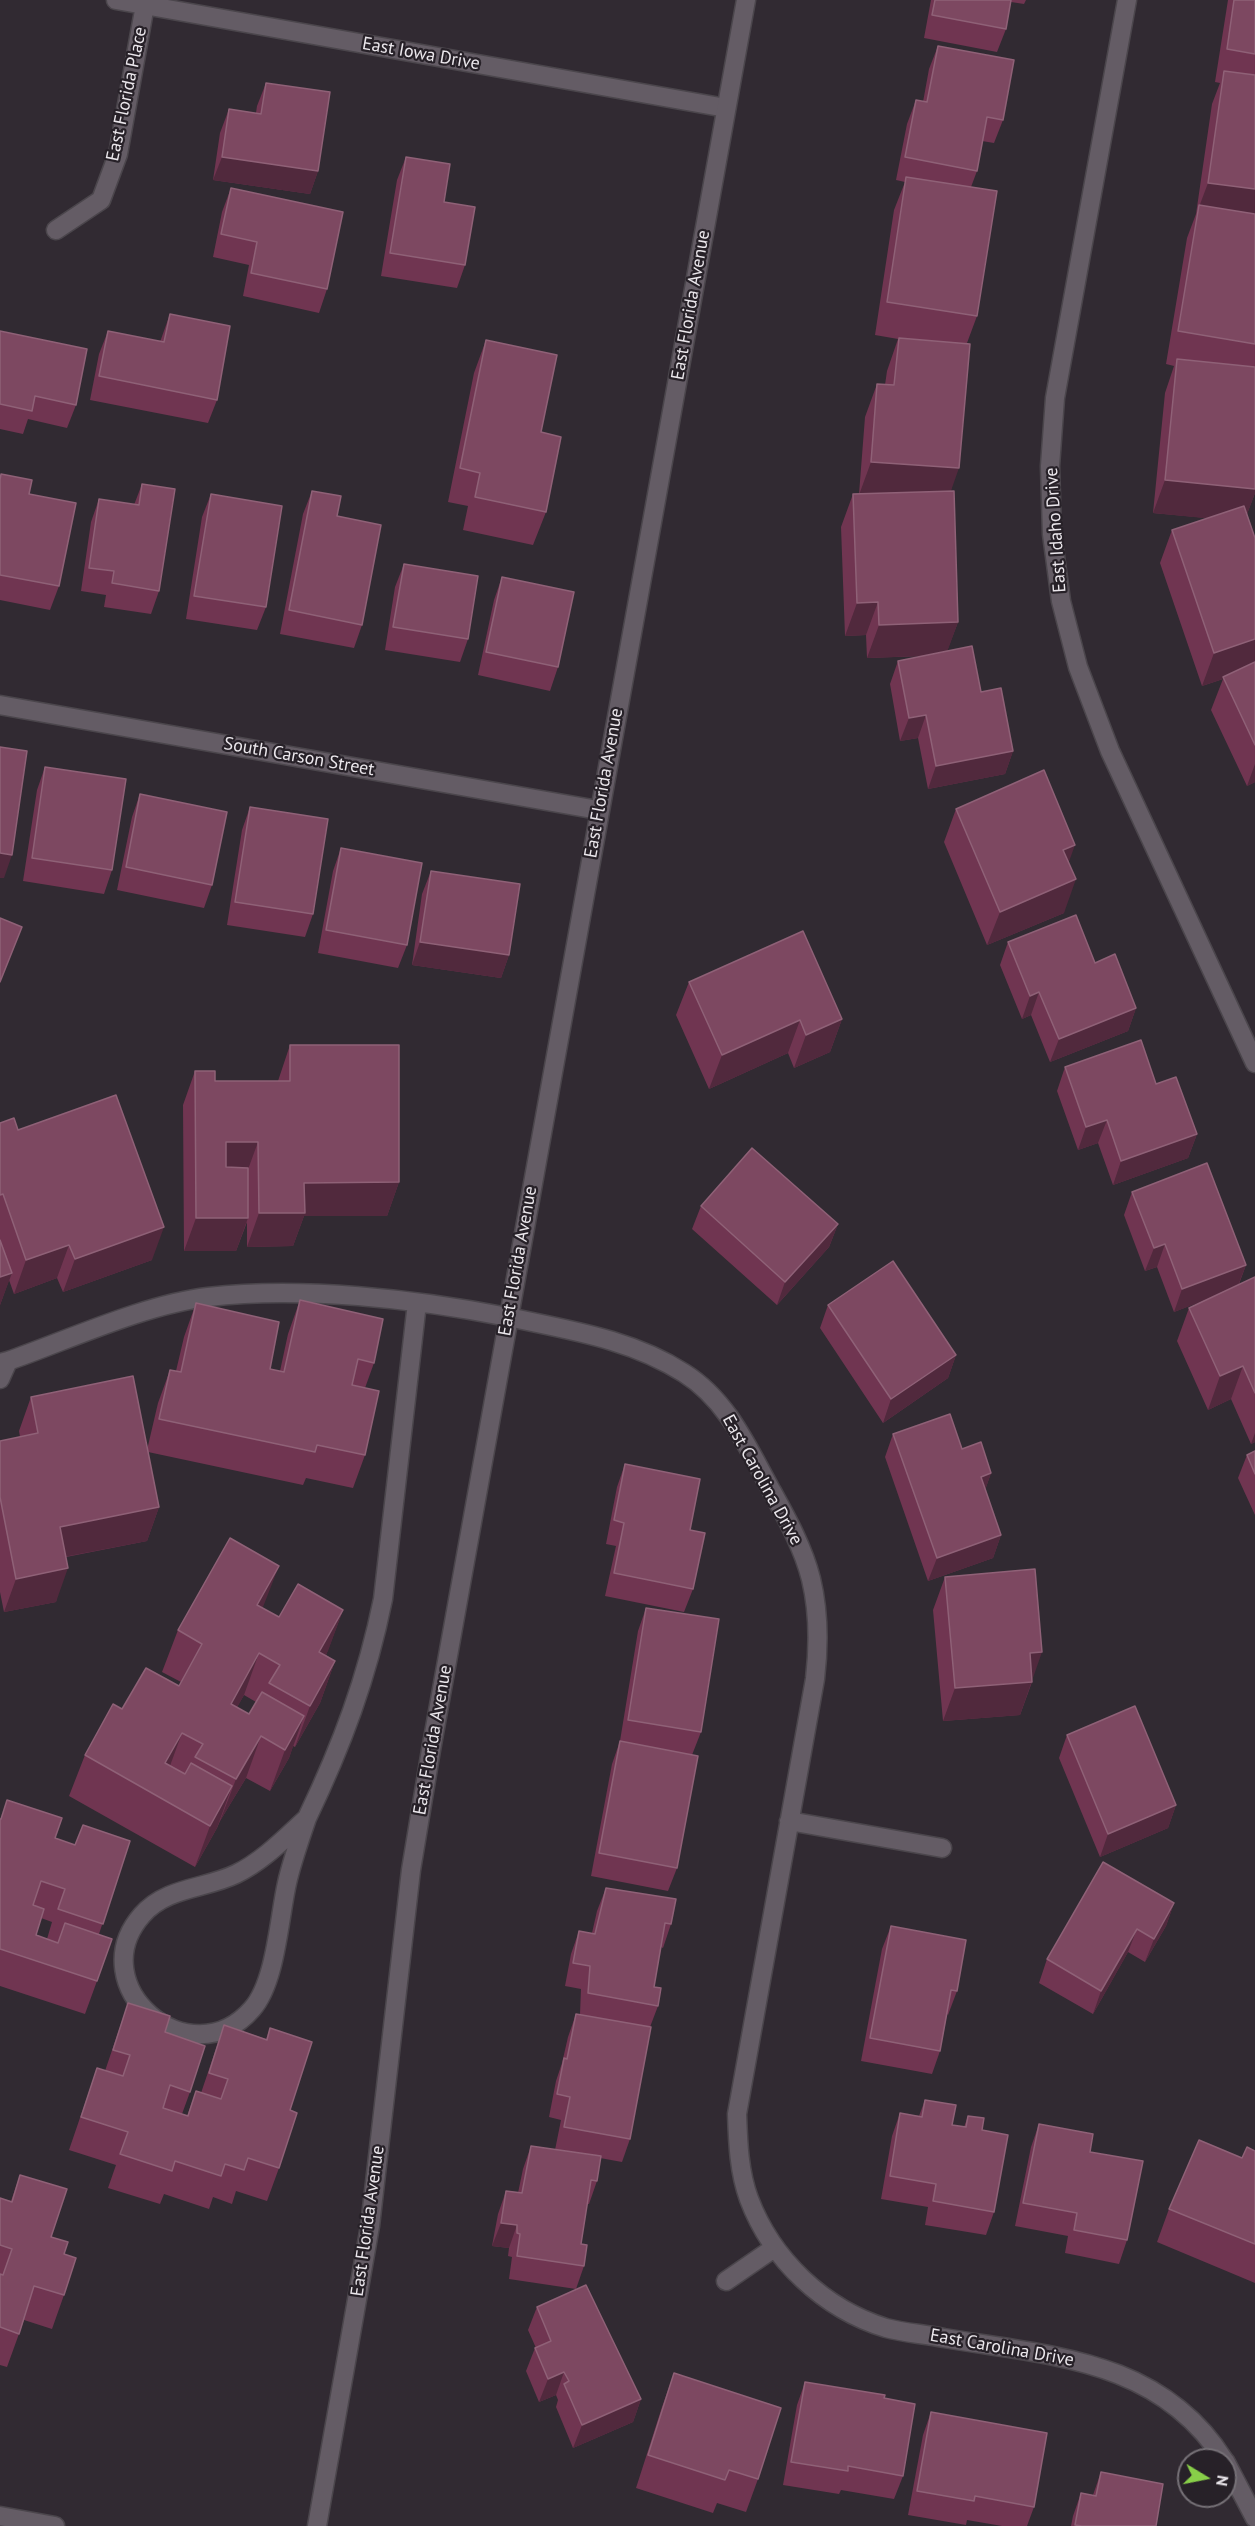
<!DOCTYPE html>
<html>
<head>
<meta charset="utf-8">
<style>
  body { margin:0 }
  #map { position:relative; width:1255px; height:2526px; overflow:hidden; background:#312a32; font-family:"PT Sans",sans-serif }
  canvas { display:block }
  .north { position:absolute; left:1177px; top:2448px; width:60px; height:60px; box-sizing:border-box; background:#272128; border:2px solid #757076; border-radius:50%; rotate:100deg; font-size:16px; font-weight:700; line-height:24px; text-align:center; color:#ebe7ec }
  .north::after { content:''; display:block; margin:auto; width:21px; height:27px; background:#88cf49; clip-path:polygon(50% 0,100% 100%,50% 72%,0 100%) }
</style>
</head>
<body>
<div id="map">
<canvas width="1255" height="2526"></canvas>
<div class="north">N</div>
</div>
<script>
const ctx = document.querySelector('canvas').getContext('2d');
ctx.lineJoin = 'round';
function strokePath(path, color, width, dash) { ctx.strokeStyle = color; ctx.lineWidth = width; ctx.lineCap = dash ? 'butt' : 'round'; ctx.setLineDash(dash || []); ctx.stroke(path); }
function fill(path, color) { ctx.fillStyle = color; ctx.fill(path, 'evenodd'); }
function label(font, color, halo, rows, align = 'center') {
  ctx.font = font + ' "PT Sans",sans-serif'; ctx.lineWidth = 4.5; ctx.setLineDash([]); ctx.textBaseline = 'middle'; ctx.strokeStyle = halo; ctx.fillStyle = color; for (const [text, x, y, turn = 0] of rows) {
    ctx.save(); ctx.translate(x, y); ctx.rotate((+turn || 0) * Math.PI / 180); ctx.textAlign = isNaN(turn) ? turn : align; if (halo) ctx.strokeText(text, 0, 0); ctx.fillText(text, 0, 0); ctx.restore();
  }
}
const service = new Path2D(`
  M8 1361C68 1340 146 1304 208 1297 301 1286 416 1299 508 1317
  M0 1363 8 1361 0 1379
  M307 1818C300 1839 292 1861 287 1883 279 1918 276 1982 252 2009 190 2080 80 1986 142 1915 166 1887 205 1889 236 1874 263 1861 285 1838 307 1818Z
  M307 1818C342 1745 367 1678 383 1599L417 1303`);
const minor = new Path2D(`
  M116 0 726 108
  M1127 0 1055 398 1050 466 1052 534 1061 601 1078 667 1110 751 1255 1063
  M56 230 101 200 118 154 145 5
  M0 705 598 810
  M508 1317C568 1330 631 1339 684 1373 727 1400 747 1446 770 1488 786 1517 803 1547 811 1579 819 1612 819 1645 815 1679L737 2114C738 2143 739 2172 749 2199 772 2260 824 2309 886 2328 904 2333 925 2334 944 2338 1051 2356 1160 2359 1224 2460
  M789 1821 942 1848
  M726 2281 774 2248
  M1225 2461 1255 2518`);
const tertiary = new Path2D(`
  M0 2516 55 2526
  M317 2526 370 2226 411 1870 431 1750 746 0`);
strokePath(service, '#4b464c', 21);
strokePath(minor, '#4b464c', 21);
strokePath(tertiary, '#4b464c', 21);
strokePath(service, '#645c65', 18);
strokePath(minor, '#645c65', 18);
strokePath(tertiary, '#645c65', 18);
fill(new Path2D(`
  M931 0H1026L1024 4 1011 2 1006 29 997 52 924 38Z
  M1228 0H1255V493L1247 514 1255 538V782L1247 786 1211 710 1223 679 1202 686 1160 563 1172 530 1207 518 1153 513 1165 393 1174 366 1166 364 1187 238 1196 214 1212 104 1220 83 1215 82Z
  M938 46 1003 120 994 143 982 141 977 171 971 187 977 316 967 343 951 491 958 622 947 651 981 692 1013 751 1005 774 928 789 918 738 900 741 890 684 898 661 923 656 867 658 866 635 845 636 841 527 853 494H859L865 417 877 384 885 385 887 371 898 339 875 335 894 210 905 182 896 180 907 124 916 100 923 102 929 69Z
  M266 83 318 171 310 194 213 180 220 133 229 109 256 113 257 106Z
  M406 157 444 202 465 265 457 288 381 276 397 180Z
  M231 188 327 289 319 313 243 296 249 265 213 257 222 212Z
  M170 314 217 400 208 423 90 400 99 354 108 331 160 342Z
  M0 331 76 405 67 428 28 419 23 434 0 429Z
  M486 340 541 432 546 512 533 545 463 530 468 506 448 502 474 373Z
  M1 474 29 494 59 586 50 610 0 600V477Z
  M142 484 159 591 151 614 104 607 106 595 81 591 91 522 99 499 134 505Z
  M312 491 337 516 362 625 354 648 280 634 303 514Z
  M211 494 266 607 257 630 186 619 202 517Z
  M404 564 468 639 460 662 385 650 395 587Z
  M502 577 558 667 550 691 478 675 494 600Z
  M45 767 112 870 104 894 23 881 37 790Z
  M140 794 212 885 204 908 117 890 132 817Z
  M250 807 313 914 305 937 227 925 242 830Z
  M956 809 1069 862 1064 913 987 945 944 842Z
  M341 848 407 945 398 968 318 953 333 871Z
  M431 871 509 955 501 978 412 965 422 894Z
  M1008 942 1095 963 1136 1008 1128 1031 1050 1062 1031 1015 1022 1019 1000 965Z
  M689 982 842 1019 830 1052 794 1068 788 1053 709 1089 676 1015Z
  M290 1045 399 1182 387 1216H304L293 1246 247 1247V1222L236 1251H184L183 1105 195 1071 215 1081H278Z
  M1065 1067 1156 1084 1197 1134 1188 1158 1113 1185 1098 1143 1078 1150 1057 1091Z
  M0 1123 18 1130 152 1260 63 1292 57 1278 14 1294 9 1280 0 1305Z
  M1132 1192 1246 1265 1239 1284 1255 1277V1442L1251 1444 1231 1399 1208 1410 1177 1341 1189 1308 1202 1301 1174 1312 1157 1267 1145 1271 1124 1215Z
  M701 1206 838 1224 829 1247 777 1305 692 1229Z
  M300 1300 374 1363 365 1388V1455L353 1488 306 1478 303 1485 148 1452 159 1507 147 1541 66 1557 56 1602 4 1612 0 1592V1441L20 1437 19 1431 31 1397 147 1450 158 1403 170 1370 176 1371 184 1337 196 1303 270 1369 280 1371 288 1334Z
  M828 1305 956 1355 948 1378 883 1423 820 1328Z
  M893 1434 962 1449 991 1473 985 1490 1001 1535 993 1558 928 1581 885 1457Z
  M1255 1451V1515L1238 1478 1247 1455Z
  M625 1464 690 1530 693 1589 684 1612 605 1596 616 1546 606 1544 617 1487Z
  M945 1577 1032 1680V1682L1020 1715 943 1721 933 1610Z
  M263 1608 279 1617 343 1610 326 1655 335 1661 320 1703 295 1747 293 1746 289 1758 270 1791 246 1778 220 1821 217 1828 195 1867 69 1796 85 1755 122 1709 179 1686 181 1682 162 1672 178 1630ZM244 1695 256 1702 249 1714 237 1707Z
  M646 1608 701 1732 692 1755 677 1868 668 1891 591 1876 612 1764 620 1741 638 1631Z
  M1067 1735 1176 1805 1168 1828 1100 1857 1059 1758Z
  M0 1819 75 1845 130 1841 99 1934 97 1981 85 2014 0 1986ZM41 1918 52 1922 47 1939 36 1935Z
  M606 1888 671 1924 663 1948 661 1947 654 1987 658 2006 650 2027 630 2139 622 2162 600 2158 597 2181 589 2204H587L581 2244 584 2266 576 2289 509 2279 512 2257 508 2256 509 2248 492 2246 498 2214 506 2191 518 2193 523 2169 531 2146 555 2150 561 2120 549 2117 556 2081 562 2063 568 2037 576 2014H580L581 1989 565 1986 571 1954 579 1931 592 1933 597 1911Z
  M1174 1903 1166 1926 1145 1962 1128 1952 1093 2014 1039 1983 1047 1959Z
  M891 1926 957 1991 948 2015 947 2014 940 2051 932 2074 861 2061 882 1949Z
  M128 2003 165 2032 190 2092 182 2114 187 2116 196 2091 201 2093 224 2025 266 2039 270 2028 290 2110 279 2168 267 2201 236 2191 232 2204 213 2197 209 2209 164 2194 160 2204 108 2188 116 2165 69 2150 97 2068 105 2071Z
  M925 2100 952 2125 964 2127 968 2116 982 2130 994 2212 986 2235 925 2225 928 2207 881 2199 892 2136 900 2113 919 2116Z
  M1039 2124 1090 2152 1127 2240 1119 2264 1065 2253 1068 2236 1015 2226 1031 2147Z
  M1255 2151V2283L1157 2242 1169 2209 1242 2158Z
  M20 2175 51 2237 64 2254V2295L52 2329 24 2320 7 2367 0 2365V2198L11 2201Z
  M537 2307 641 2399 633 2422 573 2448 556 2407 558 2400 556 2395 539 2402 526 2371 535 2348H536L528 2330Z
  M674 2373 758 2479 746 2512 717 2503 713 2513 636 2488 662 2407Z
  M805 2382 884 2398 903 2476 894 2499 841 2490 839 2494 783 2485 797 2405Z
  M931 2412 1034 2507 1027 2526H1002L967 2520 966 2525 908 2515 923 2435Z
  M1101 2472 1156 2526H1071L1073 2516 1081 2493 1093 2495Z`), '#703551');
fill(new Path2D(`
  M222 157 318 171 310 194 213 180Z
  M1208 183 1255 189V224L1199 207Z
  M871 462 959 468 947 502 859 495Z
  M1165 480 1255 489V493L1244 522 1153 513Z
  M878 602 866 635 845 636 857 603Z
  M958 622 946 655 867 658 879 625Z
  M1255 639V668L1223 677V679L1202 686 1214 653Z
  M926 715 918 738 900 741 909 718Z
  M1013 751 1005 774 928 789 936 766Z
  M1255 764V782L1247 786Z
  M1075 845 1063 878V850Z
  M0 853 12 855 4 878H0Z
  M1076 879 1064 913 987 945 1000 912Z
  M420 942 509 955 501 978 412 965Z
  M1039 992 1031 1015 1022 1019 1030 996Z
  M1136 1008 1128 1031 1050 1062 1059 1039Z
  M842 1019 830 1052 794 1068 806 1035Z
  M800 1020 788 1053 709 1089 722 1055Z
  M1107 1120 1098 1143 1078 1150 1086 1127Z
  M1197 1134 1188 1158 1113 1185 1121 1161Z
  M226 1142H258L246 1175H214Z
  M399 1182 387 1216H304L293 1246 247 1247 259 1213 304 1183Z
  M196 1218H248L236 1251H184Z
  M838 1224 829 1247 777 1305 785 1282Z
  M164 1227 152 1260 63 1292 75 1259Z
  M1165 1244 1157 1267 1145 1271 1154 1248Z
  M69 1245 57 1278 14 1294 26 1260Z
  M1246 1265 1237 1288 1174 1312 1182 1289Z
  M12 1273 0 1305V1277Z
  M956 1355 948 1378 883 1423 891 1399Z
  M1243 1366 1231 1399 1208 1410 1220 1376Z
  M1255 1433V1442L1251 1444Z
  M991 1473 983 1496 981 1477Z
  M159 1507 147 1541 48 1560 60 1527Z
  M1001 1535 993 1558 928 1581 937 1558Z
  M279 1566 263 1607 242 1647 257 1605Z
  M68 1568 56 1602 4 1612 16 1579Z
  M343 1610 328 1651 304 1693 319 1652Z
  M1042 1652 1020 1715 943 1721 955 1688 1030 1653Z
  M259 1653 244 1695 216 1745 231 1704Z
  M335 1661 320 1703 295 1747 310 1706Z
  M304 1716 289 1758 270 1791 285 1750Z
  M182 1733 167 1774 165 1763Z
  M261 1736 246 1778 220 1821 236 1779Z
  M232 1786 217 1828 195 1867 210 1826Z
  M1176 1805 1168 1828 1100 1857 1108 1834Z
  M1174 1903 1166 1926 1145 1962 1154 1939Z
  M1137 1929 1128 1952 1093 2014 1101 1991Z
  M501 2223 517 2225 509 2248 492 2246Z
  M564 2372 556 2395 539 2402 548 2379Z
  M641 2399 633 2422 573 2448 582 2425Z`), '#51293d');
const building = new Path2D(`
  M935 0H1011L1006 29 932 15Z
  M1234 0H1255V54L1227 49Z
  M938 46 1014 60 1003 120 987 117 977 171 905 157 916 100 927 102Z
  M1224 71 1255 75V189L1208 183Z
  M266 83 330 92 318 171 222 157 229 109 261 114Z
  M406 157 450 164 444 202 475 207 465 265 390 253Z
  M906 177 997 191 977 316 887 302Z
  M231 188 343 212 327 289 251 273 257 242 221 234Z
  M1199 205 1255 214V344L1178 331Z
  M170 314 230 326 217 400 99 376 108 331 164 342Z
  M0 331 87 349 76 405 35 396 32 411 0 404Z
  M899 338 970 344 959 468 871 462 877 384 894 385Z
  M486 340 557 355 541 432 561 437 546 512 475 497 480 473 460 468Z
  M1177 359 1255 367V489L1165 480Z
  M1 474 32 480 29 494 76 503 59 586 0 575V480Z
  M142 484 175 489 159 591 112 583 114 571 89 568 99 499 139 505Z
  M312 491 341 496 337 516 381 525 362 625 289 610Z
  M954 491 958 622 879 625 878 602 857 603 853 494Z
  M211 494 282 506 266 607 194 596Z
  M1244 506 1255 538V639L1214 653 1172 530Z
  M404 564 478 576 468 639 393 627Z
  M502 577 574 592 558 667 486 652Z
  M972 646 981 692 1001 688 1013 751 936 766 926 715 909 718 898 661Z
  M1255 662V745L1223 677Z
  M0 747 27 751 12 855 0 853Z
  M45 767 126 779 112 870 32 858Z
  M1044 770 1075 845 1063 850 1076 879 1000 912 956 809Z
  M140 794 227 812 212 885 126 867Z
  M250 807 328 819 313 914 235 902Z
  M341 848 422 863 407 945 326 930Z
  M431 871 520 884 509 955 420 942Z
  M1076 915 1095 963 1115 954 1136 1008 1059 1039 1039 992 1030 996 1008 942Z
  M0 918 22 927 0 982Z
  M803 931 842 1019 806 1035 800 1020 722 1055 689 982Z
  M1141 1040 1156 1084 1176 1077 1197 1134 1121 1161 1107 1120 1086 1127 1065 1067Z
  M290 1045H399V1182L304 1183 305 1213H259L258 1142H226V1167L248 1168V1218H196L195 1071H215V1081H290Z
  M116 1095 164 1227 75 1259 69 1245 26 1260 3 1194 0 1195V1123L14 1118 18 1130Z
  M752 1148 838 1224 785 1282 701 1206Z
  M1207 1163 1246 1265 1182 1289 1165 1244 1154 1248 1132 1192Z
  M0 1240 12 1273 0 1277Z
  M893 1261 956 1355 891 1399 828 1305Z
  M1255 1277V1393L1243 1366 1220 1376 1189 1308Z
  M300 1300 383 1319 374 1363 358 1359 352 1385 379 1391 365 1455 317 1445 315 1452 159 1419 170 1370 181 1372 196 1303 279 1322 270 1369 284 1372Z
  M133 1376 159 1507 60 1527 68 1568 16 1579 0 1497V1441L38 1433 31 1397Z
  M950 1414 962 1449 981 1442 991 1473 981 1477 1001 1535 937 1558 893 1434Z
  M1255 1451V1474L1247 1455Z
  M625 1464 700 1479 690 1530 705 1533 693 1589 614 1573 624 1523 614 1520Z
  M230 1538 279 1566 257 1605 279 1617 298 1584 343 1610 319 1652 335 1661 310 1706 269 1683 280 1665 259 1653 231 1704 249 1714 262 1692 304 1716 285 1750 261 1736 236 1779 195 1757 203 1744 182 1733 165 1763 185 1774 191 1763 232 1786 210 1826 85 1755 113 1704 122 1709 146 1668 179 1686 202 1644 178 1630Z
  M1035 1569 1042 1652 1030 1653 1032 1682 955 1688 945 1577Z
  M646 1608 719 1619 701 1732 628 1720Z
  M1135 1706 1176 1805 1108 1834 1067 1735Z
  M620 1741 698 1756 677 1868 599 1853Z
  M7 1800 62 1818 55 1838 75 1845 83 1825 130 1841 103 1924 58 1909 65 1889 41 1881 33 1905 44 1909 36 1935 58 1943 65 1923 112 1939 97 1981 0 1949V1819H1Z
  M1103 1862 1174 1903 1154 1939 1137 1929 1101 1991 1047 1959Z
  M606 1888 676 1899 671 1924 665 1923 654 1987 661 1988 658 2006 588 1993 590 1966 573 1963 579 1931 595 1934Z
  M891 1926 966 1940 957 1991 951 1990 940 2051 870 2038Z
  M128 2003 170 2016 165 2032 205 2046 190 2092 170 2085 163 2108 188 2116 196 2091 221 2099 228 2079 209 2073 224 2025 267 2040 270 2028 312 2042 290 2110 297 2113 279 2168 248 2158 244 2170 225 2164 221 2176 175 2161 172 2171 120 2154 128 2132 81 2117 97 2068 123 2076 130 2055 113 2050Z
  M576 2014 651 2027 630 2139 564 2127 570 2097 557 2094 564 2058 567 2059Z
  M925 2100 956 2105 952 2125 966 2127 968 2116 984 2118 982 2130 1008 2135 994 2212 933 2201 936 2184 890 2176 900 2113 922 2117Z
  M1039 2124 1093 2134 1090 2152 1143 2161 1127 2240 1074 2230 1077 2213 1023 2203Z
  M1199 2140 1242 2158 1247 2147 1255 2151V2244L1169 2209Z
  M531 2146 601 2156 597 2181 591 2180 581 2244 587 2245 584 2266 517 2256 520 2234 517 2233V2225L501 2223 506 2191 522 2193Z
  M20 2175 67 2189 51 2237 68 2242 64 2254 76 2258 64 2295 34 2286 19 2334 0 2327V2274L3 2275 12 2249 0 2245V2198L12 2202Z
  M586 2285 641 2399 582 2425 564 2384 569 2381 564 2372 548 2379 535 2348 551 2341 537 2307Z
  M674 2373 781 2408 758 2479 729 2470 725 2480 648 2455Z
  M805 2382 885 2395 884 2398 915 2404 903 2476 848 2466V2471L791 2462Z
  M931 2412 1047 2433 1034 2507 975 2496 974 2501 917 2491Z
  M1101 2472 1163 2484 1156 2526H1082L1075 2525 1081 2493 1096 2496Z`);
fill(building, '#7d4861');
strokePath(building, '#8f6177', 1.5);
label('18px', '#ebe7ec', '#272128', [
  ["East Iowa Drive",421,54,10],
  ["East Florida Place",127,94,-78],
  ["East Florida Avenue",691,305,-80],
  ["East Idaho Drive",1056,530,-94],
  ["South Carson Street",299,757,10],
  ["East Florida Avenue",604,783,-80],
  ["East Florida Avenue",518,1261,-80],
  ["East Carolina Drive",762,1480,61],
  ["East Florida Avenue",433,1740,-80],
  ["East Florida Avenue",368,2221,-82],
  ["East Carolina Drive",1002,2348,10]
]);
</script>
</body>
</html>
